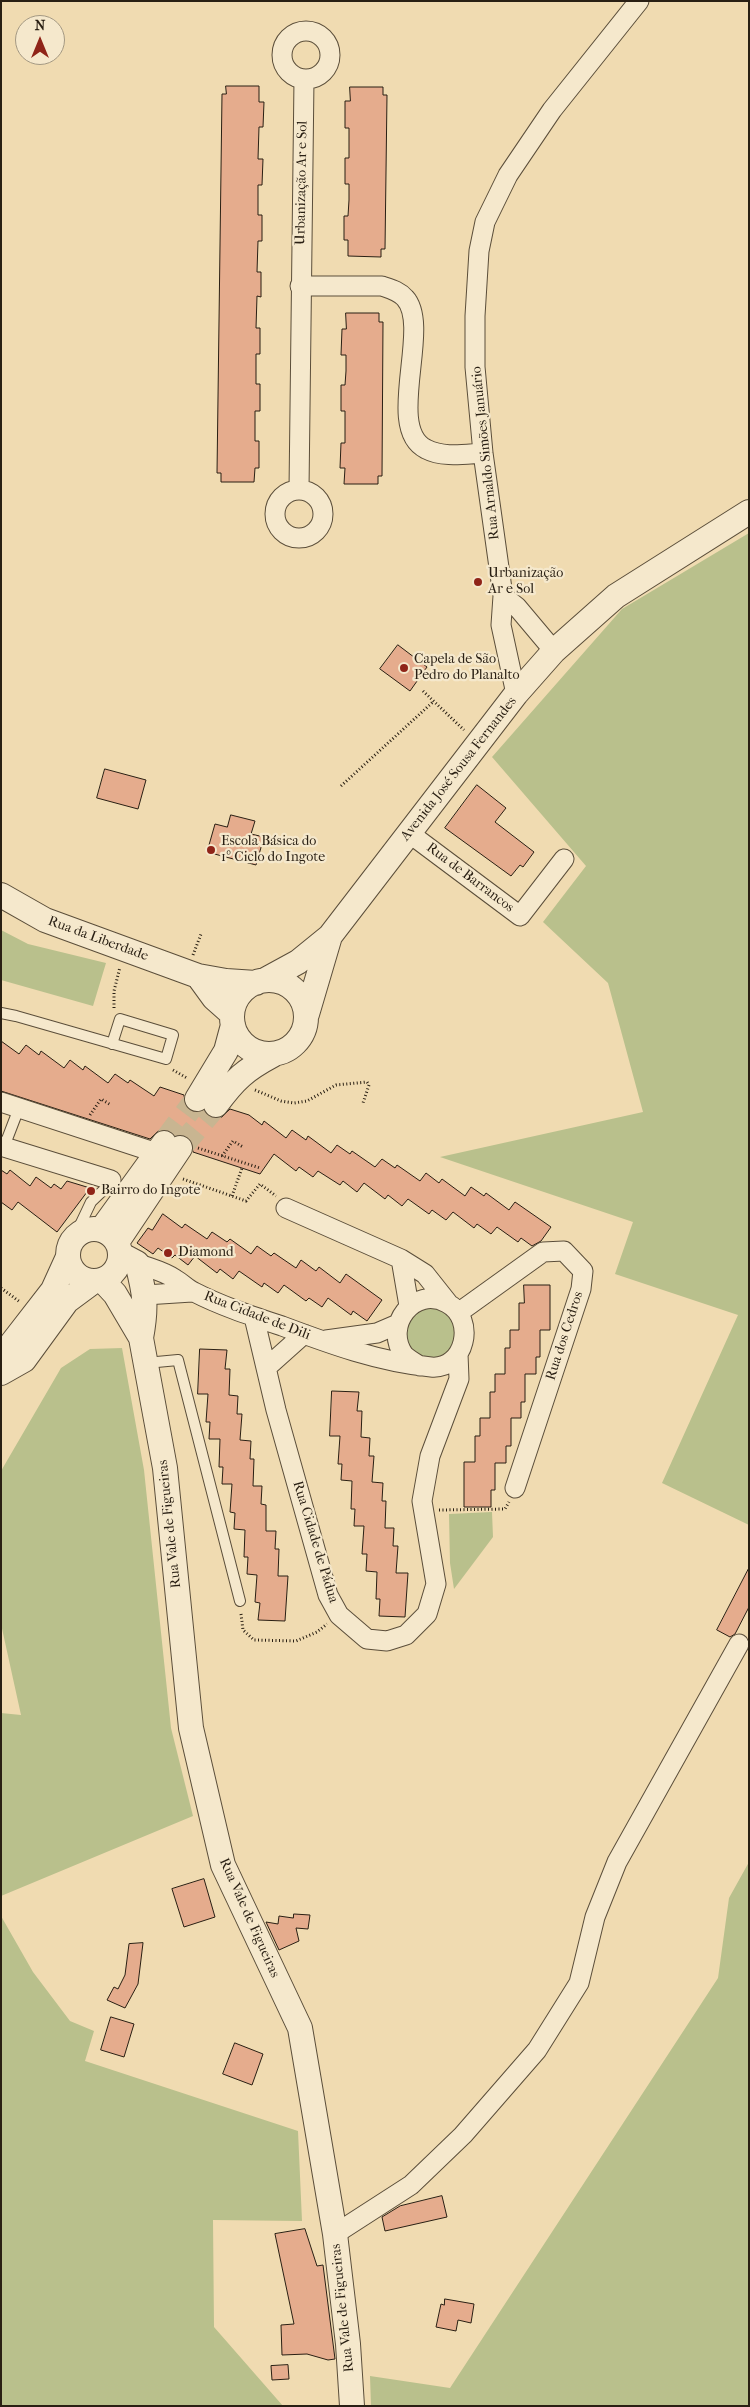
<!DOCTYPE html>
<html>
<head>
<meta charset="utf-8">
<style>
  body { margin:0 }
  #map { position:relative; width:750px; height:2407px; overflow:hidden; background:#f0dbb1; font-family:"IM FELL French Canon",serif }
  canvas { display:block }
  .frame { position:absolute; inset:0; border:2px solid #291f13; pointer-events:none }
  .north { position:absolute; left:15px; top:15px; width:50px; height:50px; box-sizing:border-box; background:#f5e8cc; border:1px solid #a39882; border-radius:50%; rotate:0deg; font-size:14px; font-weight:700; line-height:20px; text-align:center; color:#291f13 }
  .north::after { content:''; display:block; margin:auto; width:18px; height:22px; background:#8f2418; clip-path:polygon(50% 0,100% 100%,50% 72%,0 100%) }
</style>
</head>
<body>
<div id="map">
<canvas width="750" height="2407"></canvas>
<div class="frame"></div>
<div class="north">N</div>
</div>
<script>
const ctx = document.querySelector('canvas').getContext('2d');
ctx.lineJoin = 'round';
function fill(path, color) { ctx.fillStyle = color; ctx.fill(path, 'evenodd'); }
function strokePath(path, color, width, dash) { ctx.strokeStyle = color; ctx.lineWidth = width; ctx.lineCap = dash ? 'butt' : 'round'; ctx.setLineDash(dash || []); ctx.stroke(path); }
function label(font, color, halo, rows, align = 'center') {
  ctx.font = font + ' "IM FELL French Canon",serif'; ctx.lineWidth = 4.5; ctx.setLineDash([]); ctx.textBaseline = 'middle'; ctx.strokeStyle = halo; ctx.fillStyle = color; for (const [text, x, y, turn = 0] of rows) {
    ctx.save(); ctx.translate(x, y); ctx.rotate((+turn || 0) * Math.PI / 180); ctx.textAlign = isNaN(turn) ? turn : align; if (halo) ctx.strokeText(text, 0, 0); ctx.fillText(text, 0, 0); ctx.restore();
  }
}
fill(new Path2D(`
  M749 533V1525L662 1483 738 1315 615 1274 633 1222 440 1157 643 1112 608 983 543 922 586 866 492 757 622 609Z
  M1 930 28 944 106 963 93 1006 1 980Z
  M427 1305 450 1313 457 1336C455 1341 453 1346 450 1350 430 1374 391 1341 408 1319 412 1313 422 1309 427 1305Z
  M122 1348 144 1470 171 1728 193 1816 1 1896V1713L21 1715 1 1624V1471L61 1368 90 1349Z
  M492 1512 493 1537 454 1589 450 1563 449 1514Z
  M749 1862V2406H371L370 2376 450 2388 718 1978 729 1898Z
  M1 1916 33 1972 70 2021 94 2031 85 2061 298 2131 302 2221 213 2220 214 2327 283 2406H1Z`), '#b9c08c');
const building = new Path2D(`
  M226 86H259V102H264L263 127H259L258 159H263L262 185H258V215H262V241H258L257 272H261V297L257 296 256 328H260V354H256V384H260V411H255V441H259V468H255L254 482H221V473H217L222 94H226Z
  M350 87H383V95H387L385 249H381V257L348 256V240H344V216H348L349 200V184H345V158H349V128H345V101H350Z
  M346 313H379V322H383L382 476H378V484H344L345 468H340L341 443H345V411H341V385H345L346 371V355H341L342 329H346Z
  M398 645 427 667 410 691 380 669Z
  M105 769 146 780 138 809 97 798Z
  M477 785 506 808 495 822 534 852 523 867 520 865 511 876 445 828Z
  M231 815 255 821 251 834 264 837 256 865 207 852 215 824 227 827Z
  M1 1041 19 1054 26 1045 39 1055 41 1051 64 1068 70 1060 83 1070 85 1066 108 1083 115 1074 128 1083 130 1080 154 1096 160 1087 184 1095 185 1105 190 1110 196 1113 204 1111 214 1119 222 1117 230 1109 249 1115 262 1125 264 1121 286 1138 292 1130 306 1140 308 1136 331 1153 337 1145 350 1154 352 1151 375 1167 382 1159 395 1168 397 1165 420 1181 426 1173 439 1183 442 1179 465 1196 471 1187 484 1196 486 1193 509 1210 515 1202 551 1227 541 1241 532 1246 521 1238 518 1242 497 1227 491 1234 477 1224 474 1228 453 1212 446 1220 432 1210 429 1214 408 1199 402 1206 388 1195 385 1199 364 1183 357 1192 343 1181 340 1185 318 1171 313 1177 299 1167 296 1171 274 1154 260 1174 193 1152 192 1142 181 1134 175 1135 165 1129 158 1131 150 1139 1 1091Z
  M1 1170 7 1174 10 1170 30 1186 36 1177 51 1188 54 1184 61 1189 67 1181 90 1188 57 1232 18 1202 12 1210 1 1202Z
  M163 1214 182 1228 185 1224 207 1239 212 1232 227 1242 230 1239 251 1254 257 1246 271 1256 274 1253 296 1268 301 1260 316 1271 319 1267 340 1283 346 1274 382 1300 367 1321 353 1311 351 1315 328 1298 322 1307 309 1298 306 1301 284 1285 278 1293 264 1283 262 1287 239 1271 233 1279 220 1269 217 1273 195 1256 188 1265 175 1255 172 1258 158 1248 153 1254 137 1243 148 1228 152 1230Z
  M524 1285H550V1330H540V1357H536V1374H525V1402H521V1418H511V1446H506V1463H495V1490H491V1507H464V1462H475V1436H480V1418H490V1392H495V1374H505V1348H510V1330H519V1303H524Z
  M200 1349 227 1350 225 1369H230L229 1395 238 1396 237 1414H242L240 1440 251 1441 250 1459H254L253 1486H262L261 1504 266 1505V1531H276L275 1549H279L278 1576H288L285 1621 258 1620 260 1603 255 1602 257 1575 247 1574 248 1557H244L245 1530 234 1529 235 1513 230 1512 232 1484H222L223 1467H219L220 1439H209L210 1422H206L208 1394H198Z
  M332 1391 359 1392 357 1411H362L361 1437 370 1438 369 1456H374L372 1482 383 1483 382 1501H386L385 1528H394L393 1546H398L396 1573H408L405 1617 379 1616 380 1599H376L377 1572 366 1571 367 1554H362L364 1526H354L355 1509H351L352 1481 341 1480 342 1464H338L340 1436H330Z
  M749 1568V1607L735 1634 730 1637 717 1630Z
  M204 1879 215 1917 184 1927 172 1889Z
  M294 1914 310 1915 308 1929 296 1928 299 1941 279 1950 266 1922 278 1924 279 1916 293 1918Z
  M143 1943 138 1984 125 2008 107 2000 114 1987 118 1989 125 1975 129 1944Z
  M111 2017 134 2024 124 2057 101 2050Z
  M235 2043 263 2054 252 2085 223 2074Z
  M442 2196 447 2217 385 2231 382 2217 400 2206Z
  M305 2229 317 2266 323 2265 335 2359 328 2360 307 2354 282 2355 281 2325 294 2324 275 2234Z
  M445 2299 474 2304 471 2323 458 2320 456 2331 436 2327 441 2304 444 2305Z
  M288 2365 289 2379 272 2380 271 2366Z`);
fill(building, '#e5ac8d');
strokePath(building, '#291f13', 1);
strokePath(new Path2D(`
  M164 1143 197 1099
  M180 1148 216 1105`), '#c8b591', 24, [24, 12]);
const service = new Path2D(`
  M1 1013 16 1016 166 1059 173 1035 120 1019 112 1044
  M4 1147 19 1108
  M73 1240 91 1202 113 1181
  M146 1363 178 1360 240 1601`);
const minor = new Path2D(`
  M282 55a24 24 0 1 1 48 0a24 24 0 1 1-48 0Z
  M300 286H382C391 289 399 291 405 298 432 327 384 428 426 449 443 458 465 454 483 453
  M275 514a24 24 0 1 1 48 0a24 24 0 1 1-48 0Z
  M299 490 304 79
  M503 596 517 607 554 651
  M516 694 501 625 503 596 483 453 475 367V316L479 251 485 222 508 175 552 110 639 1
  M409 833 520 916 564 859
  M1 1102 157 1153
  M1 1146 111 1180
  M286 1208 401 1259 409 1306
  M401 1259 425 1274 448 1303
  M137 1263C149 1268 164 1271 175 1279 182 1283 187 1289 194 1292 221 1306 252 1316 282 1326 330 1344 379 1362 431 1367 465 1370 477 1319 447 1303 414 1285 383 1326 404 1355 408 1359 415 1363 420 1366
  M145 1295 192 1292
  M458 1313 543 1252 564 1251 583 1271 581 1289 515 1488
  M254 1317 276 1410 328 1595 339 1615 367 1639 387 1641 406 1635 427 1614 436 1584 422 1501 430 1456 459 1379 458 1354
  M326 1340 377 1333 398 1324
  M266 1368 304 1334
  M335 2234 411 2185 463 2135 537 2050 579 1983 595 1917 617 1862 739 1644`);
const tertiary = new Path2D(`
  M1 895 45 920 198 976 226 981 256 983
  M198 976 214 998 232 1014
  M232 1017a37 37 0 1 1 74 0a37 37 0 1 1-74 0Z
  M265 980 298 962 330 936 516 694 554 651 616 596 749 512
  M307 1014 330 936
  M197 1099 226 1051 233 1025
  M216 1105C235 1079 245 1070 273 1055
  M68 1255a26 26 0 1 1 52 0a26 26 0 1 1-52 0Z
  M101 1230 164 1143
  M117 1242 180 1148
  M120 1254 137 1263C145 1294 147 1306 141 1338
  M102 1280 115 1294 141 1338 165 1468 191 1728 223 1865 300 2028 335 2234 348 2344 352 2406
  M1 1361 5 1352 53 1290 68 1257
  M1 1373 24 1360 67 1301 94 1281`);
strokePath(service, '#5b4e3a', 12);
strokePath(minor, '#5b4e3a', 21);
strokePath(tertiary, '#5b4e3a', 26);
strokePath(new Path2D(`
  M423 691 464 730
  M341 786 434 701
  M193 955 201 934
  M114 1008V991L120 967
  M173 1070 187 1078
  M255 1090 281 1101 294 1103 307 1101 336 1085 367 1082 369 1085 363 1103
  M90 1115 101 1099 111 1105
  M198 1148 260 1168
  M222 1156 233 1141 243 1147
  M183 1179 246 1201 260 1184 276 1196
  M232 1196 242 1168
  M1 1288 20 1302
  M439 1510 505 1509 509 1502
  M241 1614 243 1630 254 1640 296 1641 317 1632 327 1624`), '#291f13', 3, [1, 2.5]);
strokePath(service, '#f5e8cc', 10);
strokePath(minor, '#f5e8cc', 19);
strokePath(tertiary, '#f5e8cc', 24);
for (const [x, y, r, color] of [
  [478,582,5,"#8f2418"],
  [404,668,5,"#8f2418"],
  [211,850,5,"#8f2418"],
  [91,1191,5,"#8f2418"],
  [168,1253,5,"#8f2418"]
]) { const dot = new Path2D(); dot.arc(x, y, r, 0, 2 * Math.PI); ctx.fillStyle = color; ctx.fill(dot); strokePath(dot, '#f5e8cc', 2); }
label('14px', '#291f13', '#f5e8cc', [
  ["Urbanização Ar e Sol",302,183,-89],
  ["Rua Arnaldo Simões Januário",486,453,-96],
  ["Avenida José Sousa Fernandes",459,769,-52],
  ["Rua de Barrancos",470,878,37],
  ["Rua da Liberdade",98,939,20],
  ["Rua Cidade de Dili",257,1316,21],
  ["Rua dos Cedros",565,1336,-72],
  ["Rua Vale de Figueiras",170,1524,-96],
  ["Rua Cidade de Pádua",315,1542,73],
  ["Rua Vale de Figueiras",249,1918,66],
  ["Rua Vale de Figueiras",343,2308,-96]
]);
label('14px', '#291f13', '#f5e8cc', [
  ["Urbanização",488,574],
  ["Ar e Sol",488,590],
  ["Capela de São",414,660],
  ["Pedro do Planalto",414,676],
  ["Escola Básica do",221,842],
  ["1º Ciclo do Ingote",221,858],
  ["Bairro do Ingote",101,1191],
  ["Diamond",178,1253]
], 'left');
</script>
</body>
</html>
